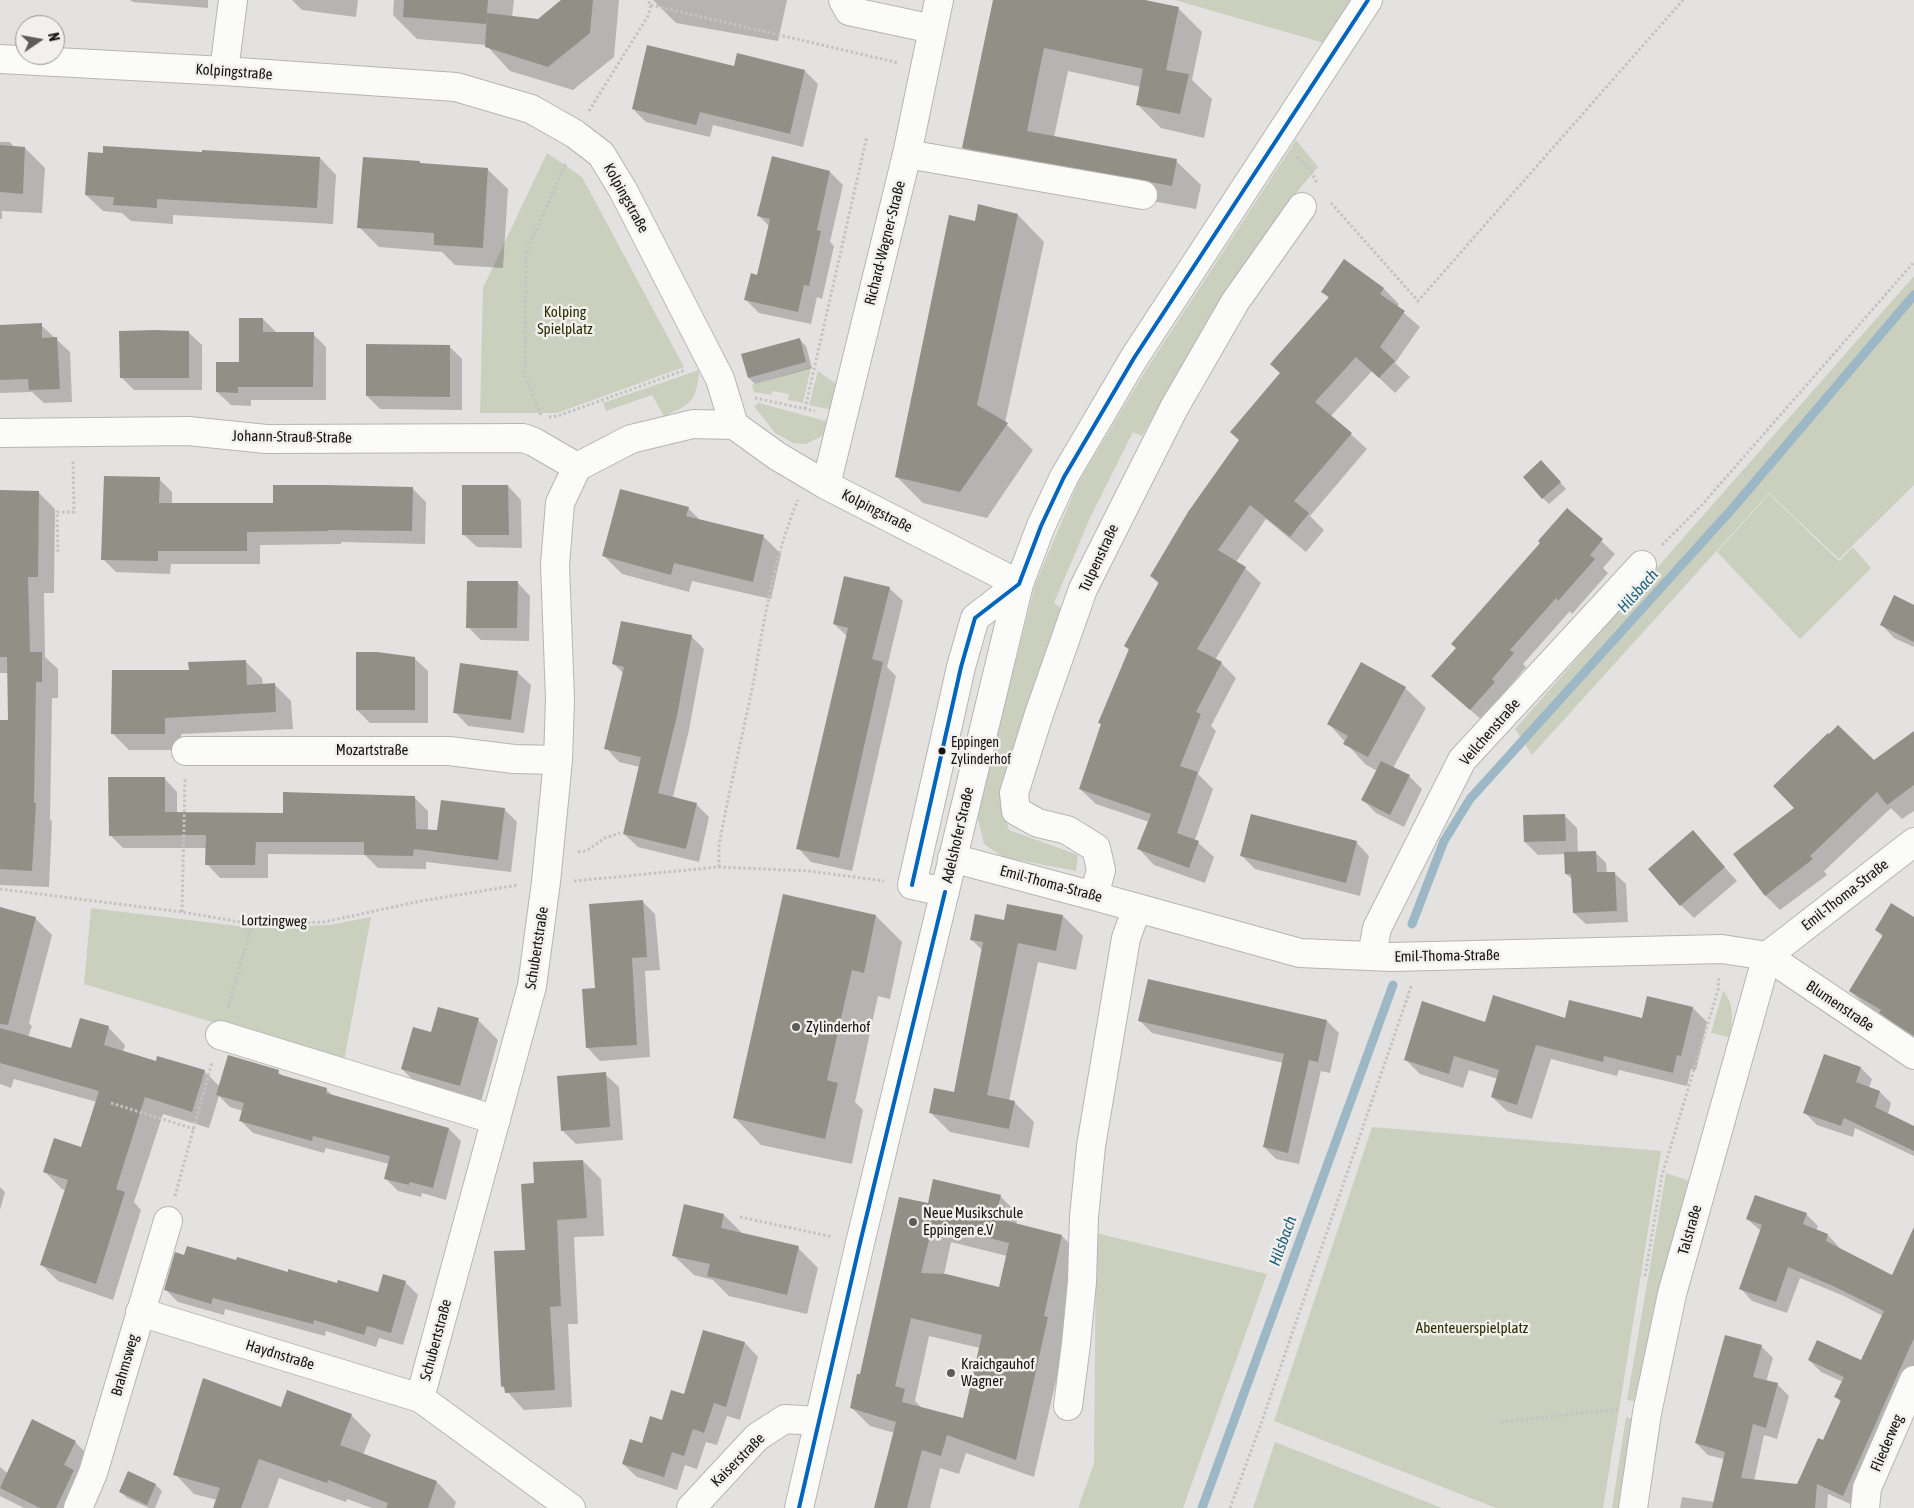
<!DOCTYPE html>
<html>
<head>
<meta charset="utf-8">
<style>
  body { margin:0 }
  #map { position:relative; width:1914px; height:1508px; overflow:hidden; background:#e3e2e0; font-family:"Asap Condensed",sans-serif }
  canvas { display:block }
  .north { position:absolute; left:15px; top:15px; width:50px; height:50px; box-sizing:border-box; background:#f1f0ed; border:1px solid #999896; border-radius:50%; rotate:78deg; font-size:14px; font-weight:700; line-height:20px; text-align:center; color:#141413 }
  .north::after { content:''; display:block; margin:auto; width:18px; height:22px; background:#5c5c5b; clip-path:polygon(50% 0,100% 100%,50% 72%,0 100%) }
</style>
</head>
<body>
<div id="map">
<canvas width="1914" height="1508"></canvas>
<div class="north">N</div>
</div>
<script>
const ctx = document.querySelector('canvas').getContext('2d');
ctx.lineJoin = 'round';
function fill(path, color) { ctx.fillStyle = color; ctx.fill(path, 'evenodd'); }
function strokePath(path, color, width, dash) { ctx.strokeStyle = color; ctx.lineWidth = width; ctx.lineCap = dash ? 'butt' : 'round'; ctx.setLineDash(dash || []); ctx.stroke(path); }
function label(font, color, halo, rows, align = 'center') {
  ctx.font = font + ' "Asap Condensed",sans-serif'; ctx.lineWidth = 5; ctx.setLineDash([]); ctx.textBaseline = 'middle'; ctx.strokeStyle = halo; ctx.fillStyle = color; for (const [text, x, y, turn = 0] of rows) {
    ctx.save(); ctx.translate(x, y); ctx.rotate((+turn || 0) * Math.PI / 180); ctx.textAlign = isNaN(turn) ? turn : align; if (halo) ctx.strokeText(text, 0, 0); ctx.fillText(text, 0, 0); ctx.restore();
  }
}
fill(new Path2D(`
  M1175 0H1351L1324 43Z
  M1296 140 1318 167C1247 248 1194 343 1142 436L1133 432 1090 518 1054 603 1064 610 1022 719 1000 800 1009 830 1078 855 1076 871 1003 857 984 844 977 815 1035 585 1078 483 1146 370Z
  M547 153 582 177 684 367 557 413H480L483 288Z
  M1914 276V485L1839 559 1769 493 1532 755 1515 729Z
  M811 367 803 403 788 400 789 394 772 391 771 395 754 392 752 385Z
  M699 370C697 400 691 405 664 416L652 395 606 411 603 403Z
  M818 371 838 385 832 410 809 405Z
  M759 403 829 422 822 436 806 444 793 443 775 433 754 406Z
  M1769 494 1839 561 1853 547 1871 568 1800 639 1717 552Z
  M91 908 254 928 329 925 371 917 344 1061 84 984Z
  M1723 991C1735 1003 1732 1022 1730 1037L1711 1033Z
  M1372 1127 1661 1151 1603 1508H1496L1274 1421Z
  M1666 1173 1690 1181 1634 1401 1627 1400Z
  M1096 1233 1267 1274 1183 1508H1078L1094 1464Z
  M1626 1417 1633 1419 1618 1508H1612Z
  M1275 1442 1442 1508H1253Z`), '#cbcfbd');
fill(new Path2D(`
  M130 0H208V8L133 2Z
  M292 0H358L356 17 302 10Z
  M394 0H514L512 17 539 21 563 0H619L614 57 573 90 510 71 486 45 417 39 393 15Z
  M653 0H787L778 41 676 23Z
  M994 0H1139L1178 8 1202 32 1192 80 1212 99 1204 138 1161 128 1137 104 1141 87 1068 71 1054 137 1176 161 1201 185 1196 209 987 171 963 147Z
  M735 67 805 71 818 84 803 147 713 125 710 137 646 122 633 109Z
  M0 142H10L14 147 25 148 45 168 42 213 2 211V219H0Z
  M320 158 336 175 333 224 173 215V224L131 221 122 213 103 211 86 195Z
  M421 165 487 169 508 189 503 268 455 265 442 252 379 247 359 227Z
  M830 172 843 185 830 242 834 246 822 299 817 297 811 324 759 313 746 300 758 276 769 226 758 215Z
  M1018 215 1044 242 1005 423 1033 450 987 518 923 503 897 477 976 223Z
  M1344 261 1384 289 1399 304 1397 307 1420 327 1395 363 1410 377 1395 393 1372 371 1331 416 1367 449 1310 516 1324 530 1306 552 1266 519 1236 562 1245 568 1261 583 1215 660 1221 663 1236 678 1211 726 1216 731 1198 774 1213 789 1195 840 1214 857 1205 883 1154 865 1139 849 1149 822 1096 804 1080 789 1102 725 1100 723 1129 650 1125 646 1159 584 1151 576 1240 440 1330 299 1323 292Z
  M263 319 277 333 313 334 326 347V400H251V406L231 405 217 392 240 364Z
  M41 325 70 352 72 402 44 403 32 392 0 393V327Z
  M188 332 202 345V390H134L121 377Z
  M799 339 806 346 812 368 755 384 749 378 743 355Z
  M449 346 462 359V410L380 409 367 396Z
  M1547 468 1566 489 1549 504 1543 498Z
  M159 479 172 492V504H274L412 488 426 502 425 544 341 542V544L260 545V564H171L170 574 116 572 103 559Z
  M508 486 521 500 522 548 477 547 463 534Z
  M0 492H38L55 509 54 593H44L45 657 58 669V698H52L50 820 52 821 49 887 0 885V722H10L8 673H0Z
  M688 508 701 521 763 536 781 554 771 599 692 581 689 592 622 574 604 556Z
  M1567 509 1615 554 1603 568 1608 573 1572 614 1570 611 1523 664 1526 667 1504 693 1507 696 1484 722 1432 676 1457 648Z
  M517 582 530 596 529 641 481 640 468 627Z
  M889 588 903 601 887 667 896 676 852 871 811 862 798 848 848 637 834 624Z
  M1914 606V647L1894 638 1881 624Z
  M691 636 704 649 689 730 673 797 696 804 709 817 699 862 638 847 624 834 640 767 619 762 606 748 624 674 614 664Z
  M414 658 428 671V723H370L357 710Z
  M245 661 262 678 263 685H275L291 701 293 729 181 734V750H129L112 733 190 672Z
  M517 672 531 685 524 733 468 726 455 712Z
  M1405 688 1426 708 1393 768 1409 776 1422 789 1404 827 1376 813 1363 800 1377 771 1365 764 1329 724Z
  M1914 732V811L1902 819 1891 808 1824 871 1827 875 1780 910 1765 895 1874 762Z
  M164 778 177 792V813L284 814 415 798 428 811V831L438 832 504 809 517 822 511 872 426 862V869L378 868 365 855 268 854V878H220L207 864V848H123L110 835Z
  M1564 815 1577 828 1578 853 1595 852 1606 863 1607 873H1614L1626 884 1628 922 1586 924 1574 913 1573 880 1566 874 1565 854 1538 855 1525 842Z
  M1693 832 1737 881 1694 918 1681 905Z
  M1356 842 1369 856 1360 896 1255 869 1242 856Z
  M642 901 655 914 660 970 645 971 650 1057 600 1061 587 1047 597 989Z
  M0 909 35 918 52 935 29 1023 32 1026 28 1037 72 1050 108 1027 125 1045 123 1052 157 1063 204 1071 220 1087 278 1072 284 1077 326 1089 333 1096 449 1129 461 1141 446 1200 422 1193 421 1197 398 1191 385 1178 389 1164 326 1148 324 1153 253 1133 240 1120 243 1111 230 1107 219 1096 209 1128 163 1114 134 1202 141 1210 113 1300 58 1281 41 1264 66 1190 62 1189 45 1172 82 1148 97 1102 14 1079 11 1088 0 1084Z
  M876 916 902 942 890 999 878 996 855 1102 863 1110 852 1164 761 1145 735 1118Z
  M1063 916 1083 936 1076 970 1038 962 1009 1101 1014 1102 1034 1122 1029 1148 950 1132 930 1112 955 1094 983 951 971 939 1005 921Z
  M1914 918V1039L1893 1025 1885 1017 1863 1003 1850 991 1883 937 1876 930Z
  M1693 1008 1707 1022 1696 1070 1691 1069 1687 1086 1619 1070 1617 1076 1551 1059 1532 1119 1507 1111 1492 1097 1498 1079 1469 1070 1463 1088 1420 1074 1406 1060 1486 1023 1566 1020 1643 1019Z
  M478 1020 498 1040 480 1105 422 1089 402 1069Z
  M1140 1021H1327L1339 1033 1330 1073 1321 1071 1299 1164 1276 1159 1264 1147 1283 1063 1152 1033Z
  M1861 1068 1872 1079 1869 1088 1880 1092 1891 1103 1888 1114 1914 1127V1156L1855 1128 1853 1137 1817 1125 1805 1113Z
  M605 1074 619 1087 623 1140 576 1144 563 1131Z
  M583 1161 601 1179 604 1236 574 1237 578 1324H568L572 1407 524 1410 502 1386 526 1251 536 1184Z
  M0 1187 5 1192 0 1210Z
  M1000 1196 1019 1215 1016 1224 1062 1236 1080 1254 1063 1334 1066 1337 1034 1477 966 1453 959 1474 940 1468 930 1508H876L895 1433 870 1426 851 1407 861 1376 929 1205ZM951 1242 1007 1256 1000 1288 944 1275ZM929 1336 980 1348 964 1419 922 1408 915 1401Z
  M1806 1214 1818 1226 1816 1231 1828 1235 1839 1247V1249L1893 1276 1914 1243V1376L1855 1506 1828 1494 1827 1508H1680L1682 1497 1715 1502 1724 1459 1708 1455 1696 1443 1761 1346 1773 1358 1766 1382 1777 1384 1789 1396 1777 1439 1764 1435 1754 1481 1798 1485 1824 1442 1841 1402 1836 1397 1843 1382 1821 1372 1809 1360 1861 1362 1883 1316 1844 1296 1800 1278 1787 1313 1752 1301 1741 1289 1761 1231 1747 1219Z
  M724 1215 743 1234 798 1248 818 1268 807 1314 729 1296 713 1280 694 1275 673 1255Z
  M185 1256 237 1262 379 1293 405 1282 418 1295 403 1345 379 1338 376 1347 326 1331 325 1336 225 1309 224 1315 178 1302 165 1289Z
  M704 1331 745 1343 758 1357 740 1420 727 1416 717 1445 706 1442 697 1469 685 1465 677 1490 637 1477 623 1464 643 1444 685 1396Z
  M351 1415 371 1435 363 1455 437 1482 456 1502 454 1508H372L347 1499 346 1502 279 1478 268 1508H214L217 1500 194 1494 175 1474Z
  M33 1421 75 1442 93 1460 81 1508H24L0 1496V1467L7 1473Z
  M129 1473 156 1485 162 1491 155 1508H149L127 1498 121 1492Z`), '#0003');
strokePath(new Path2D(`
  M1412 924 1444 841 1470 799 1732 509 1914 295
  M1202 1508 1393 985`), '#9cb7c5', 9);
fill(new Path2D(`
  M404 0H488L487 13 538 19 561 0H593L590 33 548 67 485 47 487 14 486 24 403 17Z
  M993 0H1145L1179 7 1166 70 1189 74 1180 114 1136 105 1143 69 1044 48 1027 131 1177 159 1172 186 962 148Z
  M647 45 734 66 737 53 805 70 790 134 700 112 696 125 632 109Z
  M0 145 25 147 23 194 0 192Z
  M103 146 202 152V150L320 157 317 208 157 199V208L113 205 114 197 85 195 88 152 103 153Z
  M772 156 830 171 817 230 821 231 809 286 804 285 798 312 744 300 751 273 757 275 770 219 757 216Z
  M363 157 420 161V163L488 168 483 248 434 245V233L357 228Z
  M978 204 1018 214 977 405 1008 423 960 492 895 477 949 215 975 221Z
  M1344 259 1384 288 1380 294 1405 311 1380 347 1395 361 1379 378 1356 357 1315 402 1352 433 1294 501 1309 513 1290 537 1250 505 1218 550 1246 567 1197 649 1222 662 1196 712 1201 714 1180 766 1198 772 1177 833 1199 841 1189 868 1137 849 1151 814 1079 789 1101 724 1098 723 1129 649 1124 646 1159 582 1150 576 1188 512 1239 440 1230 432 1280 373 1270 364 1329 297 1321 292Z
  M239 318H263V332H314L313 387H238V393L216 392V362H239Z
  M42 323V338L57 337 60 389 29 390 28 379 0 380V325Z
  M154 330 189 331V378H120L119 331Z
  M800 338 806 362 748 378 741 354Z
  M366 344 450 345V397L366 396Z
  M1541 460 1561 482 1542 499 1523 477Z
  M104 476 160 477 159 503H273V485H327L413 487 412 531 328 530V531L247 532V551H158V561L101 560Z
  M462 485H508L509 535H462Z
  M620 489 689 507 686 516 764 535 753 582 674 563 671 575 602 556Z
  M0 490 39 491 38 577H28L30 652H42V682H36L34 803H36L32 871 0 869V720H8L7 657H0Z
  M1567 508 1603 539 1590 555 1595 559 1558 601 1556 598 1510 650 1514 653 1492 679 1495 682 1470 710 1431 676 1456 648 1451 644 1540 543 1538 541Z
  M844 576 890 587 872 659 883 662 839 858 796 849 848 628 833 624Z
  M467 581H518L517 628H466Z
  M1894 595 1914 605V642L1880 625Z
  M621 621 692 635 677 716 658 793 697 803 686 849 623 834 641 757 604 749 624 667 612 664Z
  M356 652H377L415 657V710H356Z
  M246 660 247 685 275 683 276 712 165 718V734H111L112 670H189L188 662Z
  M1361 662 1406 687 1368 757 1343 744 1348 736 1327 724Z
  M460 663 518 671 511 720 453 713Z
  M1838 725 1874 760 1914 731V785L1887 805 1877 792 1810 856 1813 859 1765 896 1733 854 1794 808 1773 786 1828 733 1829 734Z
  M1381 761 1410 775 1390 815 1361 800Z
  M108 777H165V812L283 813V792L415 796 416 829 437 830 441 800 505 808 498 860 414 849 413 856 364 855V842H256L255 865H205L206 835 109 836Z
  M1251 814 1357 841 1346 883 1240 856Z
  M1565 814 1566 841 1524 842 1523 815Z
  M1693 830 1725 867 1680 906 1648 869Z
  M1596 851 1597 872H1615L1617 911 1573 913 1571 874H1565L1564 852Z
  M783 894 876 915 864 973 852 970 827 1080 838 1083 825 1139 733 1118Z
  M643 900 647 957 632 958 637 1045 586 1048 582 989 595 988 589 904Z
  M1891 903 1914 917V1036L1879 1013 1881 1010 1849 991 1883 935 1875 930Z
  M1007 904 1063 915 1056 951 1018 943 987 1095 1015 1101 1009 1129 929 1113 934 1088 954 1092 983 942 970 940 975 914 1004 920Z
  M0 907 36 917 8 1025 0 1024Z
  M1148 979 1327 1020 1318 1062 1309 1060 1288 1153 1263 1147 1284 1054 1138 1021Z
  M1493 995 1565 1018 1569 1000 1642 1018 1647 996 1693 1007 1681 1056 1677 1055 1673 1073 1604 1056 1603 1062 1536 1045 1517 1105 1491 1097 1499 1070 1454 1056 1449 1074 1404 1060 1422 1001 1485 1022Z
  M438 1007 479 1018 460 1086 401 1069 413 1027 431 1032Z
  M80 1018 109 1026 104 1045 156 1061 157 1056 205 1070 192 1112 145 1097 116 1189 125 1192 96 1284 40 1265 68 1180 43 1172 54 1138 81 1147 99 1091 0 1063V1028L71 1048Z
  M1824 1054 1861 1067 1856 1082 1880 1091 1875 1107 1914 1126V1151L1844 1118 1841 1126 1803 1113Z
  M228 1055 279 1070 278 1074 327 1088 326 1093 449 1128 433 1188 410 1182 409 1185 384 1179 390 1156 313 1136 312 1141 239 1121 244 1103 216 1095Z
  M606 1072 610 1127 561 1131 557 1076Z
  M583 1160 587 1218 557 1220 561 1306 550 1307 555 1390 505 1393 504 1386 501 1387 494 1251 525 1250 521 1184 534 1183 533 1162Z
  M933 1179 1001 1195 995 1218 1062 1235 1044 1316 1048 1317 1016 1460 947 1435 941 1456 922 1450 907 1508H874L896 1422 850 1408 857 1374H860L899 1197 928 1203ZM933 1224 1009 1243 999 1287 946 1274 921 1273ZM911 1318 982 1335 963 1418 902 1402 905 1389 895 1386Z
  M1755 1195 1807 1213 1803 1224 1828 1234 1826 1241 1892 1275 1914 1227V1338L1843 1496 1817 1484 1815 1508H1712L1725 1452 1695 1443 1725 1335 1762 1345 1753 1377 1778 1383 1766 1428 1753 1424 1741 1478 1797 1484 1818 1438 1823 1440 1841 1400 1834 1397 1844 1377 1808 1360 1817 1340 1861 1360 1884 1311 1831 1285 1788 1267 1776 1302 1739 1289 1762 1225 1746 1219Z
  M684 1204 724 1214 721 1228 799 1246 787 1295 707 1276 710 1264 672 1256Z
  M187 1246 236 1260 237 1257 288 1272V1269L337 1283 338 1280 378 1292 383 1274 406 1281 391 1333 367 1326 364 1335 314 1320 313 1324 213 1298 211 1304 164 1290 175 1252 184 1255Z
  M703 1330 745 1342 726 1407 714 1403 704 1433 693 1429 684 1456 672 1452 664 1477 622 1464 630 1439 642 1443 650 1416 662 1420 671 1390 684 1394Z
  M203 1378 281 1407 287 1390 352 1414 340 1445 437 1481 428 1508H386L388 1503 328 1480 327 1483 259 1459 241 1508H213L220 1488 173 1475Z
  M32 1419 76 1441 64 1465 74 1470 56 1508H40L0 1488Z
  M128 1471 156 1484 147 1505 119 1492Z`), '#928f87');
const minor = new Path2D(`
  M843 0 849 11 933 29
  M0 59 224 71 456 87 531 109 575 134 601 154 623 190 720 379 734 425 777 456 826 485 1019 584
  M224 71 233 0
  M907 154 1143 195
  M0 433 188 431 266 439 523 438 534 442 577 467
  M826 485 907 154 939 0
  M186 751H449L514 759 558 760
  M952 858 1094 896 1300 953 1391 957 1722 949 1767 956 1914 1055
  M945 892 912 885 961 667 975 618 1019 584
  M1094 896 1101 870 1096 848 1067 830 1038 823 1016 811 1014 793 1039 714 1083 589 1174 408 1235 302 1302 207
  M1372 956 1377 928 1462 760 1642 565
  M1767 956 1914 842
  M220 1035 496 1120
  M140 1312 420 1398 571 1508
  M420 1398 532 986 546 882 558 760 560 699 555 565 560 503 577 467 631 439 693 424 734 425
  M1068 1406 1076 1344 1082 1282 1084 1217 1091 1146 1126 938 1137 908
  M78 1508 93 1473 168 1221
  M691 1508 757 1437 785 1419 818 1421
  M799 1508 860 1243 1019 584 1041 526 1064 477 1134 358 1368 0
  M1633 1508 1647 1413 1672 1294 1767 956
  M1865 1508 1867 1488 1914 1380`);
strokePath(minor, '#b6b5b4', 30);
strokePath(new Path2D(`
  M651 5 899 63
  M589 111 648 16 651 5 647 0
  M1297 157 1310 169 1317 183
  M1331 203 1418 301 1683 0
  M755 398 815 411
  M805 409 867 136
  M541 415 525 376 526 253 566 163
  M549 417 558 416 685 370
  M1662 545 1700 507 1914 262
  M58 552 57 512H74L73 460
  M578 852 586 851 605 838 620 833
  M719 867V845C729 791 742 738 753 684 764 623 773 558 798 500
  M574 881 719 867 809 871 884 881
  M0 889 182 912 252 924 324 922 421 901 518 885
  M182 912 185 779
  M228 1008 252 924
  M111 1103 194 1129
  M175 1196 212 1062
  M740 1217 833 1237
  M1645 1276 1662 1175 1718 990 1719 977
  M1501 1422 1619 1409
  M1230 1508 1262 1421 1412 984`), '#c4c3c3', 3, [2.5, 2.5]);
strokePath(minor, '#fbfbfa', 28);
strokePath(new Path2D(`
  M1019 584 1041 526 1064 477 1134 358 1368 0
  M912 885 961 667 975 618 1019 584
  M799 1508 860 1243 945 892`), '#0065bd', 4);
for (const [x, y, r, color] of [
  [942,751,4.5,"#141413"],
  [796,1027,5,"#5c5c5b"],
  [913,1222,5,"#5c5c5b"],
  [951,1373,5,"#5c5c5b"]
]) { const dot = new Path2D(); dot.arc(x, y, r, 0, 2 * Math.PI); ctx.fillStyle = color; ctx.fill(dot); strokePath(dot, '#f1f0ed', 2); }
label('14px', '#141413', '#f1f0ed', [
  ["Eppingen",951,743],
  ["Zylinderhof",951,760]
], 'left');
label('15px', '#141413', '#f1f0ed', [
  ["Kolpingstraße",234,72,4],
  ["Kolpingstraße",626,198,61],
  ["Richard-Wagner-Straße",885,243,-76],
  ["Johann-Strauß-Straße",292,437,1],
  ["Kolpingstraße",877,511,27],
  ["Tulpenstraße",1099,558,-65],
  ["Veilchenstraße",1490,732,-49],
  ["Mozartstraße",372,750],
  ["Adelshofer Straße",958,835,-77],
  ["Emil-Thoma-Straße",1051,884,15],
  ["Emil-Thoma-Straße",1845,895,-38],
  ["Lortzingweg",274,921,1],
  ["Schubertstraße",537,948,-81],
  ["Emil-Thoma-Straße",1447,956,-1],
  ["Blumenstraße",1840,1006,34],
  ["Talstraße",1690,1230,-74],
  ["Schubertstraße",436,1340,-75],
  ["Haydnstraße",280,1355,17],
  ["Brahmsweg",125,1365,-74],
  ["Fliederweg",1887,1443,-67],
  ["Kaiserstraße",738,1460,-45]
]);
label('15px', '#282f01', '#f1f0ed', [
  ["Kolping",565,312],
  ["Spielplatz",565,329],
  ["Abenteuerspielplatz",1472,1328]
]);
label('15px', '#141413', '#f1f0ed', [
  ["Zylinderhof",806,1027],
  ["Neue Musikschule",923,1213],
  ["Eppingen e.V",923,1230],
  ["Kraichgauhof",961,1364],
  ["Wagner",961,1381]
], 'left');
label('italic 16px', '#1a5e7d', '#f1f0ed', [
  ["Hilsbach",1638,591,-48],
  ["Hilsbach",1283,1241,-70]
]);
</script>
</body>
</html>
